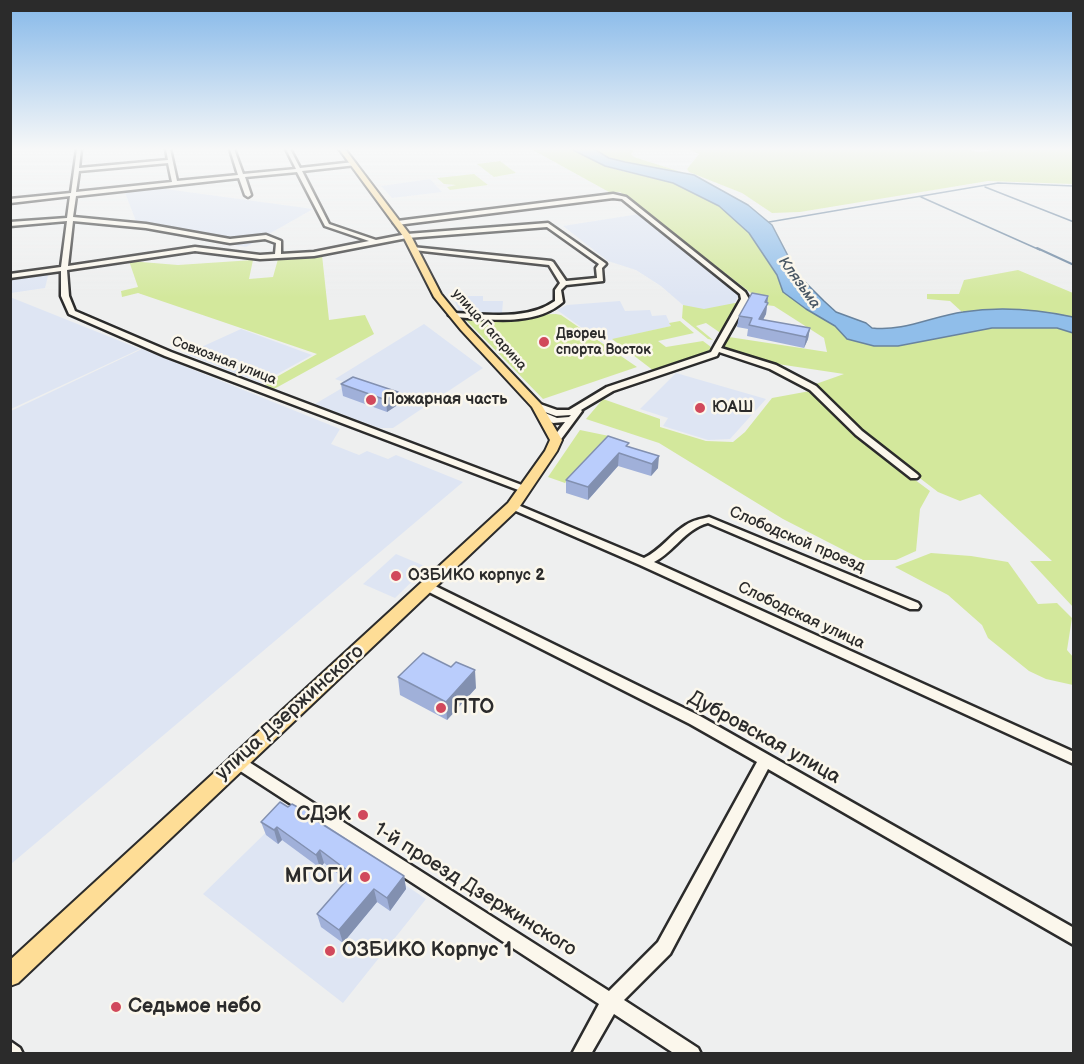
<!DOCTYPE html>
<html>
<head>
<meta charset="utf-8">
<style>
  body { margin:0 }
  #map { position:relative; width:1084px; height:1064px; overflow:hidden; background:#eeefef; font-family:"Balsamiq Sans",sans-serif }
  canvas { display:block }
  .frame { position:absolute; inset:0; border:12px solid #2b2b2b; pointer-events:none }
</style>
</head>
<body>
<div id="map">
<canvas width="1084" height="1064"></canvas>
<div class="frame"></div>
</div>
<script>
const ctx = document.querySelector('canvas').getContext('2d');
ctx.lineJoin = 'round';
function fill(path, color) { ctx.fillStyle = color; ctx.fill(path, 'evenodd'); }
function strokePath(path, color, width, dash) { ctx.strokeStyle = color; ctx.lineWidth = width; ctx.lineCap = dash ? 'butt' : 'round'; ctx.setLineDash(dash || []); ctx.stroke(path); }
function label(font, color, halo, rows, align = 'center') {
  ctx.font = font + ' "Balsamiq Sans",sans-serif'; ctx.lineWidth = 5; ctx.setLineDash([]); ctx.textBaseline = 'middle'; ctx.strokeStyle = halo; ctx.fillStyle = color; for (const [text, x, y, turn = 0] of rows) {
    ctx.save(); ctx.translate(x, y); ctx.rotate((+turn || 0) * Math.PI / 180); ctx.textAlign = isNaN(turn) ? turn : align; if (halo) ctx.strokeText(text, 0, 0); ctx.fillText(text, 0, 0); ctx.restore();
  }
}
fill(new Path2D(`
  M430 179 442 192 392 198 381 186Z
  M151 187 313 209 246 247 139 229 124 190Z
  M639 214 726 281 739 296 732 306 691 312 661 286 636 270 608 261 563 226Z
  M49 272 45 288 11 293 10 278Z
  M457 296H483V301H503L502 313 460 312 455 302Z
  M10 297 140 349 11 409Z
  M620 301 625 311 650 310 652 316 666 315 671 326 602 342 557 310 567 305Z
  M424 324 483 368 393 428H379L315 404 349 384 335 379Z
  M241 329 312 355 261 383 186 354Z
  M142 349 340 429 331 444 359 455 367 451 388 459 396 455 463 482 11 864V411Z
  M676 373 766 399 730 439 708 440 663 426 668 418 640 409Z
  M396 554 427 567 395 598 363 584Z
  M291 808 426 899 343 1003 203 894Z`), '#dee5f3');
fill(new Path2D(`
  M531 149H571L614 169 673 183 702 196 719 206 749 233 777 275 783 292 806 309 835 326 847 339 874 346H898L992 328H1057L1073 333V607L1030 561H1052L980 494 960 501 938 492 866 437 813 385 844 374 771 363 723 348 729 337 827 352 824 338 774 306 749 303 751 293 620 192H609Z
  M594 149H635L631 154 634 157 681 172C652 166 620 166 594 149Z
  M689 149H966L978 152 993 151 986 149H1073V184L988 181 800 212 772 213 742 193 689 172 687 169 699 154Z
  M500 161 516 173 494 177 477 164Z
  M474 174 488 185 450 190 447 187 456 185 444 184 437 178Z
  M322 255 329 320 365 315 374 334 274 389 264 384 317 354 138 293 122 297 121 291 138 287 129 261 178 265 253 260 249 279 273 277 278 259Z
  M1018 270 1073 293V317C1035 308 1001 308 962 312L950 301 927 299V294H959L964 280Z
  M740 302 722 334 706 323 696 326 713 340 708 339 682 318 683 305 704 309Z
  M556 314 561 315 637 367 543 399 463 317Z
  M680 321 694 333 658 341 666 347 703 341 711 347 707 353 654 371 612 339 671 326 669 323Z
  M810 391 837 413 856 436 930 491 920 509 916 551 896 560H863L783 519 659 443 586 419 603 399 660 419V427L706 441 733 442 745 432 772 398Z
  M580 430 609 436 565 483 548 477Z
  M931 553 971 556 1008 562 1038 604 1057 603 1072 618 1067 650 1073 657V685L1046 679 1029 671 988 638 982 625 948 595 895 567Z`), '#d3e89c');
const water = new Path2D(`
  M571 149H594L609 158 625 162 694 175 748 205 772 225 798 275 824 301 836 312 866 323 872 328C903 332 933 316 963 312 1001 306 1036 309 1073 317V333L1057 328H992L898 346H874L847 339 835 326 806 309 783 292 777 275 749 233 719 206 673 183 605 166Z`);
fill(water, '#90beea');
strokePath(water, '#68839e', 1.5);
strokePath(new Path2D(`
  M985 187 1074 222
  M921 197 1040 250
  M769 222 998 183 1074 186`), '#68839e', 1.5);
strokePath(new Path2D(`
  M1037 248 1074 265`), '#68839e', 2);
const minor = new Path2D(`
  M77 149H81L79 168 168 160 166 149H170L177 181 238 175 230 149H234L243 174 296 169 286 149H290L300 168 354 162 356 165 302 171 329 224 376 240 407 234 548 223 605 263 606 264 602 268 603 281 566 285 561 290 563 302C535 327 487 319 453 317L449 315 453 313C486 314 527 321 555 301V290L560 283 549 265 414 250 411 248 412 247 551 261 553 262 566 281 597 278 596 268 599 264 547 227 407 238 314 256 260 259 195 251 67 270 69 296 75 311 171 352 527 487 529 489 527 491H521L165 356 69 314 61 296V271L10 278V274L61 267 67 221 10 226V222L67 218 70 196 10 203V199L71 193ZM168 163 172 182 76 192 79 171ZM297 172 325 226 369 241 314 252 281 254V241L266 235 230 239 146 224 73 217 76 196 239 178 245 195 248 197 251 195 245 177ZM73 221 146 228 230 243 265 239 276 243 275 254 260 255 195 247 68 266Z
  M613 194 626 197 745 292 749 299 721 348 776 365 816 386 862 431 917 474 919 476 917 478H911L856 435 810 390 770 369 719 352 717 356 613 391 581 410 582 411 559 442H553L551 440 565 422 553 423 539 415 543 412 557 418 569 417 571 415 556 416 534 408V404H540L557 410H569L607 387 711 352 741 299 740 294 622 199 613 198 397 225 394 223 397 221Z
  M513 503 644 558C661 550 671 534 686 525 693 520 701 519 709 517L918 603 920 606 918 609H910L708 523C685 529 674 552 654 562L1074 752V764L640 565 509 508 508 506 509 504Z
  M429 583 700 716 1074 928V945L768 769 670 954 624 1000 698 1048 701 1054H675L614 1014 591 1054H572L599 1004 231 765 229 761 231 757 236 755 241 757 609 991 658 942 757 762 690 724 425 590 423 587 425 584Z
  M10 1041 20 1048 23 1054H10Z`);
const major = new Path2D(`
  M339 149H345L411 236 441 294 467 326 541 404 562 440 557 451 518 509 18 983 10 986V960L508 503 545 451 550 440 532 407 461 330 434 297 403 236Z`);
strokePath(minor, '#2b2b2b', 5);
strokePath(major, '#2b2b2b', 4);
fill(minor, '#fbf7ec');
fill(major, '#fedd96');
fill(new Path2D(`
  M768 296 766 314 763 320 810 328 808 339 804 348 747 336 748 329 737 327 739 316Z
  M341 384 399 404 387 412 343 396Z
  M629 446 658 468 651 476 618 466 588 500 566 493V480Z
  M398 677 476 688 447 720 400 695Z
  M288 807 301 809 404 876 406 889 390 911 377 902 343 943 321 927 317 914 346 880 324 863 320 868 282 840 278 844 266 835 261 822Z`), '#a0b0d9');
fill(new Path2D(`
  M768 296 766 314 759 327V319L765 302Z
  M810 328 808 339 804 348 806 337Z
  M398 392 399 404 387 412 386 400Z
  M619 453 618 466 588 500V487Z
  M659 456 658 468 651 476 652 464Z
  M475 670 476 688 447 720 446 702Z
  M319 814 322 827 314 819Z
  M277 827 282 840 278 844 274 830Z
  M320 850 324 863 320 868 316 855Z
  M404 876 406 889 390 911 387 898Z
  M374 889 377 902 343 943 339 930Z`), '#8290b0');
const building = new Path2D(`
  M752 293 768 296 765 302 768 303 759 319 810 328 806 337 749 325 752 318 739 316Z
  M353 377 398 392 386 400 341 384Z
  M608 436 629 443 626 446 659 456 652 464 619 453 588 487 566 480Z
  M423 653 451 667 456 662 475 670 446 702 398 677Z
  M280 802 288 807 292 804 301 809 305 805 319 814 314 819 404 876 387 898 374 889 339 930 317 914 352 874 320 850 316 855 277 827 274 830 261 822Z`);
fill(building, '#bacdfc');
strokePath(building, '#8290b0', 1.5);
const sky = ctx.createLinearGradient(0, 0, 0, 298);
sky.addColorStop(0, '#85b8e9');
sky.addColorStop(0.5, '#f7f8f8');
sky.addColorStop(1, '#f7f8f800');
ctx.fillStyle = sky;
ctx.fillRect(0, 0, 1084, 298);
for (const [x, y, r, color] of [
  [544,342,6,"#d1495b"],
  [371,400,6,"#d1495b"],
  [700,408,6,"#d1495b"],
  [396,576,6,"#d1495b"],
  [441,708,6,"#d1495b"],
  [363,815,6,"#d1495b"],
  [365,877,6,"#d1495b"],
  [330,951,6,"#d1495b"],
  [116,1007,6,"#d1495b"]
]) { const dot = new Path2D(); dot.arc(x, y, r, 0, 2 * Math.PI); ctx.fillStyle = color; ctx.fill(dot); strokePath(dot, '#fbf7ec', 2); }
label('14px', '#2b2b2b', '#fbf7ec', [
  ["улица Гагарина",489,330,48],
  ["Совхозная улица",224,361,21]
]);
label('bold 14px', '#2b2b2b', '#fbf7ec', [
  ["Дворец",556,334],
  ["спорта Восток",556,350]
], 'left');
label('italic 15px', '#495764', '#fbf7ec', [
  ["Клязьма",799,283,54]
]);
label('bold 16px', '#2b2b2b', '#fbf7ec', [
  ["Пожарная часть",383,400],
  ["ЮАШ",712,408],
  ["ОЗБИКО корпус 2",408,576]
], 'left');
label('16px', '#2b2b2b', '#fbf7ec', [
  ["Слободской проезд",797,540,23],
  ["Слободская улица",801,616,25]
]);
label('bold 20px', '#2b2b2b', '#fbf7ec', [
  ["ПТО",453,708],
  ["СДЭК",351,815,"right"],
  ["МГОГИ",353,877,"right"],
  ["ОЗБИКО Корпус 1",342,951],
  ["Седьмое небо",128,1007]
], 'left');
label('20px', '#2b2b2b', '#fbf7ec', [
  ["улица Дзержинского",290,713,-42],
  ["Дубровская улица",764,738,29],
  ["1-й проезд Дзержинского",475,890,32]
]);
</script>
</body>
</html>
